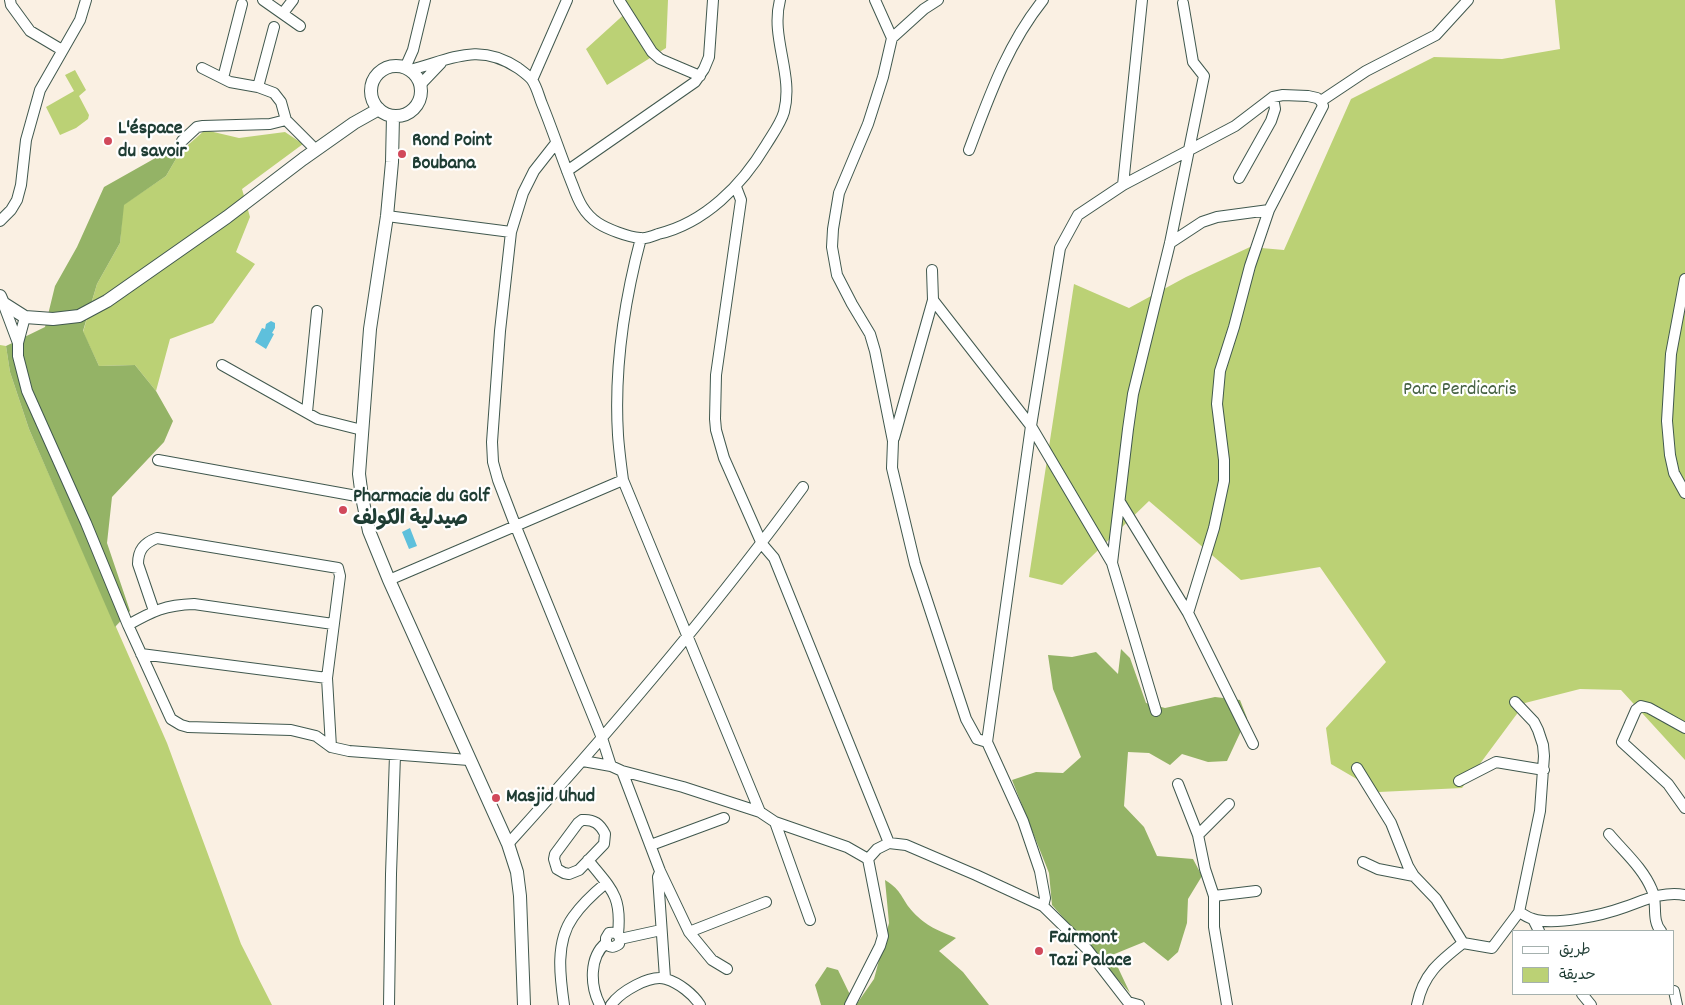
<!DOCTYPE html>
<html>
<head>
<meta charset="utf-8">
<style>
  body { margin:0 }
  #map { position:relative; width:1685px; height:1005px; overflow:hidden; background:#faf0e3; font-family:Dekko,"Playpen Sans Arabic",sans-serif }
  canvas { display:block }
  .legend { position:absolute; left:1512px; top:930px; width:162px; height:65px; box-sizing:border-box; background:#fff; border:1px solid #a5b1ae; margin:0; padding:6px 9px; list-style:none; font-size:15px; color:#1f3d34 }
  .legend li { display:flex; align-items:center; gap:10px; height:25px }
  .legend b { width:25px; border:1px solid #a5b1ae }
</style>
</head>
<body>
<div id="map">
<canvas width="1685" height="1005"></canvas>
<ul class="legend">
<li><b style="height:6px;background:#fff"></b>طريق</li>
<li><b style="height:14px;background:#bbd175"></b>حديقة</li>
</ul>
</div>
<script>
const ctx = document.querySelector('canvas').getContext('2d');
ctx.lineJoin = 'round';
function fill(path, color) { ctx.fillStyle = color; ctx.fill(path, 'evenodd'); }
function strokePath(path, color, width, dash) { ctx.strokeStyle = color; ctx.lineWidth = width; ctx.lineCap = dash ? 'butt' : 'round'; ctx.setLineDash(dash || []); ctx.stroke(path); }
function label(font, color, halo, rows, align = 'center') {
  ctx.font = font + ' Dekko,"Playpen Sans Arabic",sans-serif'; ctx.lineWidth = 4.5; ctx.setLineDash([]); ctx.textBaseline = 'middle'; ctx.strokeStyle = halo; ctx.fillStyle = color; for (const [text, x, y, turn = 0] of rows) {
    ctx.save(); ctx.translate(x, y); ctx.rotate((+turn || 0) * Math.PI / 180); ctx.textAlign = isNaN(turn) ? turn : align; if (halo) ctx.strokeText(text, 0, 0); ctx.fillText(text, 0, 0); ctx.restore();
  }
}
fill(new Path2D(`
  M625 0H668L666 48 607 85 586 49 630 9Z
  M1555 0H1685V760L1621 690 1580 689 1525 703 1462 788 1379 792 1331 764 1326 728 1386 662 1320 567 1241 580 1149 501 1062 585 1029 577 1074 284 1129 308 1186 277 1250 247 1284 250 1351 99 1434 57 1502 59 1560 49Z
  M75 70 86 90 79 96 89 115 88 119 76 128 60 135 46 107 74 91 65 75Z
  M205 130 239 138 285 132 303 144 242 189 250 217 236 252 255 264 213 323 170 339 156 391 135 365 99 366 83 332 97 284 120 243 123 205 166 176 180 152Z
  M0 345 6 346 10 372 29 429 167 743 241 944 272 1005H0Z`), '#bbd175');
fill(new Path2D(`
  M180 152 166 176 124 205 120 243 97 284 83 331 99 366 135 365 156 391 173 421 164 442 112 497 107 543 130 611 115 627 29 429 10 372 6 346 45 327 55 286 77 247 104 187 159 156Z
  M1121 649 1130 658 1146 703 1165 708 1215 697 1240 700 1247 718 1227 761 1208 762 1182 754 1170 765 1149 753 1128 752 1124 806 1144 827 1157 856 1193 859 1202 876 1188 899 1187 923 1178 952 1168 961 1144 942 1112 955 1130 993 1052 905 1049 873 1012 780 1036 772 1063 773 1081 757 1053 689 1048 655 1072 657 1096 652 1118 674Z
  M885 880C903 891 901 899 913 912 927 927 938 930 956 938L939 951 963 972 989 1005H856L874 979 889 923Z
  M827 967 838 970 855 1005H821L815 985Z`), '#94b366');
fill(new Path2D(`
  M271 321 275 323V328L272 333 274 334 266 349 255 342 262 328 265 329 266 324Z
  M410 528 417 546 409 549 402 532Z`), '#5ec0dc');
const minor = new Path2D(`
  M10 0 11 5 30 31 62 50
  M263 0 300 26
  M619 0 652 52 660 59 700 76
  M875 0 892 38
  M938 0 924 9 892 38 883 77 868 124 839 193 833 229 832 247 837 275 852 304 870 334 875 351 893 441 892 468 915 564 966 719 977 739 987 742
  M283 13 293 0
  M202 68 230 82 258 87 274 93 281 102 286 120 316 150
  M405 68 413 50 425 0
  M410 70C450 60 478 41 518 68 522 71 529 76 532 80 537 87 539 97 542 104 553 131 562 159 573 186 578 200 584 214 598 223 607 229 628 237 640 238 646 239 653 236 658 234 705 223 742 185 766 145 772 135 781 123 784 112 794 74 770 38 780 0
  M223 78 242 4
  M532 80 567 0
  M420 85 441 63
  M258 87 274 27
  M1321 101 1366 71 1436 35 1468 0
  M182 141 197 127 203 126 270 124 286 120
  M556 143 534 171 523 193 511 232 500 331 492 442 493 462 498 480 516 527 602 738 611 766
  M969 150C989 97 1007 45 1043 0
  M567 171 695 82 704 69 709 57 713 0
  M1239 178 1271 121 1275 109 1273 97
  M1123 185 1142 0
  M736 187 741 200 716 375 715 419 716 430 724 458 762 544 774 558 889 843
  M387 216 511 232
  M0 221 11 210 17 200 21 185 26 140 40 90 80 20 86 0
  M641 238C624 302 614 369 618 435 619 450 621 465 623 480L760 812
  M1170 243 1202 222 1217 217 1269 210
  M1685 279 1671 354 1667 421 1670 455 1674 473 1685 493
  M933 300 1031 426 1112 563 1156 711
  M3 303 18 343
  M25 317 18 343V356L27 391 86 523 128 625 171 719 181 725 188 727 291 730 316 736 331 747 349 751 469 760
  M222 365 318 419 362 430
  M307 412 317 311
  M894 438 933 300 932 270
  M158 460 362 497
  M1120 502 1188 613 1253 744
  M1112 563 1128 429 1133 394 1170 243 1204 76 1193 62 1183 3
  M389 580 623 480
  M154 611 138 564C138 550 144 543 157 538L338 568 340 576 327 678 331 747
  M1188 613 1214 528 1224 481V460L1217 404 1220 371 1234 327 1250 266 1269 210 1323 106 1321 101
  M128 625C153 611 165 605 194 604L333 624
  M141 654 327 678
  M1685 728 1649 708 1641 706 1636 710 1622 742 1668 784 1685 808
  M583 761 611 766 622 771 683 787 760 812 775 822 847 847 868 859 883 936 880 946 850 1005
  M1357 768 1391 823 1408 866 1414 876 1436 899 1463 943
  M622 771 660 871 689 932 712 960 727 969
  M1459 781 1496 762 1544 770
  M1178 784 1198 835 1205 869 1214 896V927L1227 1005
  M582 820C594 819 600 824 605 834L604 844 579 870 569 874 564 873 557 869 554 859 555 854 578 823Z
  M775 822 810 920
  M1609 834C1624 852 1643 868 1652 890 1658 903 1651 920 1661 931
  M1198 835 1229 804
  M508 844C611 730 712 612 803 487
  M651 845 724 818
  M868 859 877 849 889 843 906 845 976 875 1043 906 1087 949 1128 1002 1139 1005
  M588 860C611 889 622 895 618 934
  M1363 862 1378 869 1414 876
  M660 872 658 877 665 978
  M1214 896 1256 891
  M1043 906 1045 898 1040 871 1023 821 987 742 1031 426 1060 248 1078 215 1123 185 1235 126 1273 97 1283 95 1308 96 1317 98 1321 101
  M1519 912C1523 914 1528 918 1533 919 1555 926 1603 915 1625 907 1645 900 1663 891 1685 895
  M1533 919 1539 931
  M689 932 766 902
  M620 939C618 933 615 932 609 933L606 938V943C610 948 613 948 619 944L620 939 661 930
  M1674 991 1677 1005
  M1582 994 1591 1005
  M389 1005 391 874 395 755
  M564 1005C560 977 555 942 573 917 582 904 594 893 606 883
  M600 1005C590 986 589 957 606 943
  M611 1005C620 992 650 974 666 979 679 983 693 994 700 1005
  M1417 1005C1423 974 1440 961 1463 943L1492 948 1519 912 1540 811 1544 756 1543 745 1538 730 1534 722 1515 702`);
const major = new Path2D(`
  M371 91a25 25 0 1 1 50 0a25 25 0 1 1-50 0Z
  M393 116 392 162 387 216 370 329 359 474 362 497 369 531 389 580 508 844 517 872 520 896 524 1005
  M0 296 3 303 25 317 53 319 79 316 107 301 227 217 303 159 354 123 379 109`);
strokePath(minor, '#40584e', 12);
strokePath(major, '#40584e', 14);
strokePath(minor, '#fff', 10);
strokePath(major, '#fff', 12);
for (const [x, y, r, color] of [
  [108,141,5,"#d1495b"],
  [402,154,5,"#d1495b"],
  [343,510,5,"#d1495b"],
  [496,798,5,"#d1495b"],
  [1039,951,5,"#d1495b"]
]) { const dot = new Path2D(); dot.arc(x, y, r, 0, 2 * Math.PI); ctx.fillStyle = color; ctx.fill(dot); strokePath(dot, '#fff', 2); }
label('bold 20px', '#1f3d34', '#fff', [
  ["L'éspace",118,130],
  ["du savoir",118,153],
  ["Rond Point",412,142],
  ["Boubana",412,165],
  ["Pharmacie du Golf",353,498],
  ["صيدلية الكولف",353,521],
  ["Masjid Uhud",506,798],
  ["Fairmont",1049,939],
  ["Tazi Palace",1049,962]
], 'left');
label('20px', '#466244', '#fff', [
  ["Parc Perdicaris",1460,391]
]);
</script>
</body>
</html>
